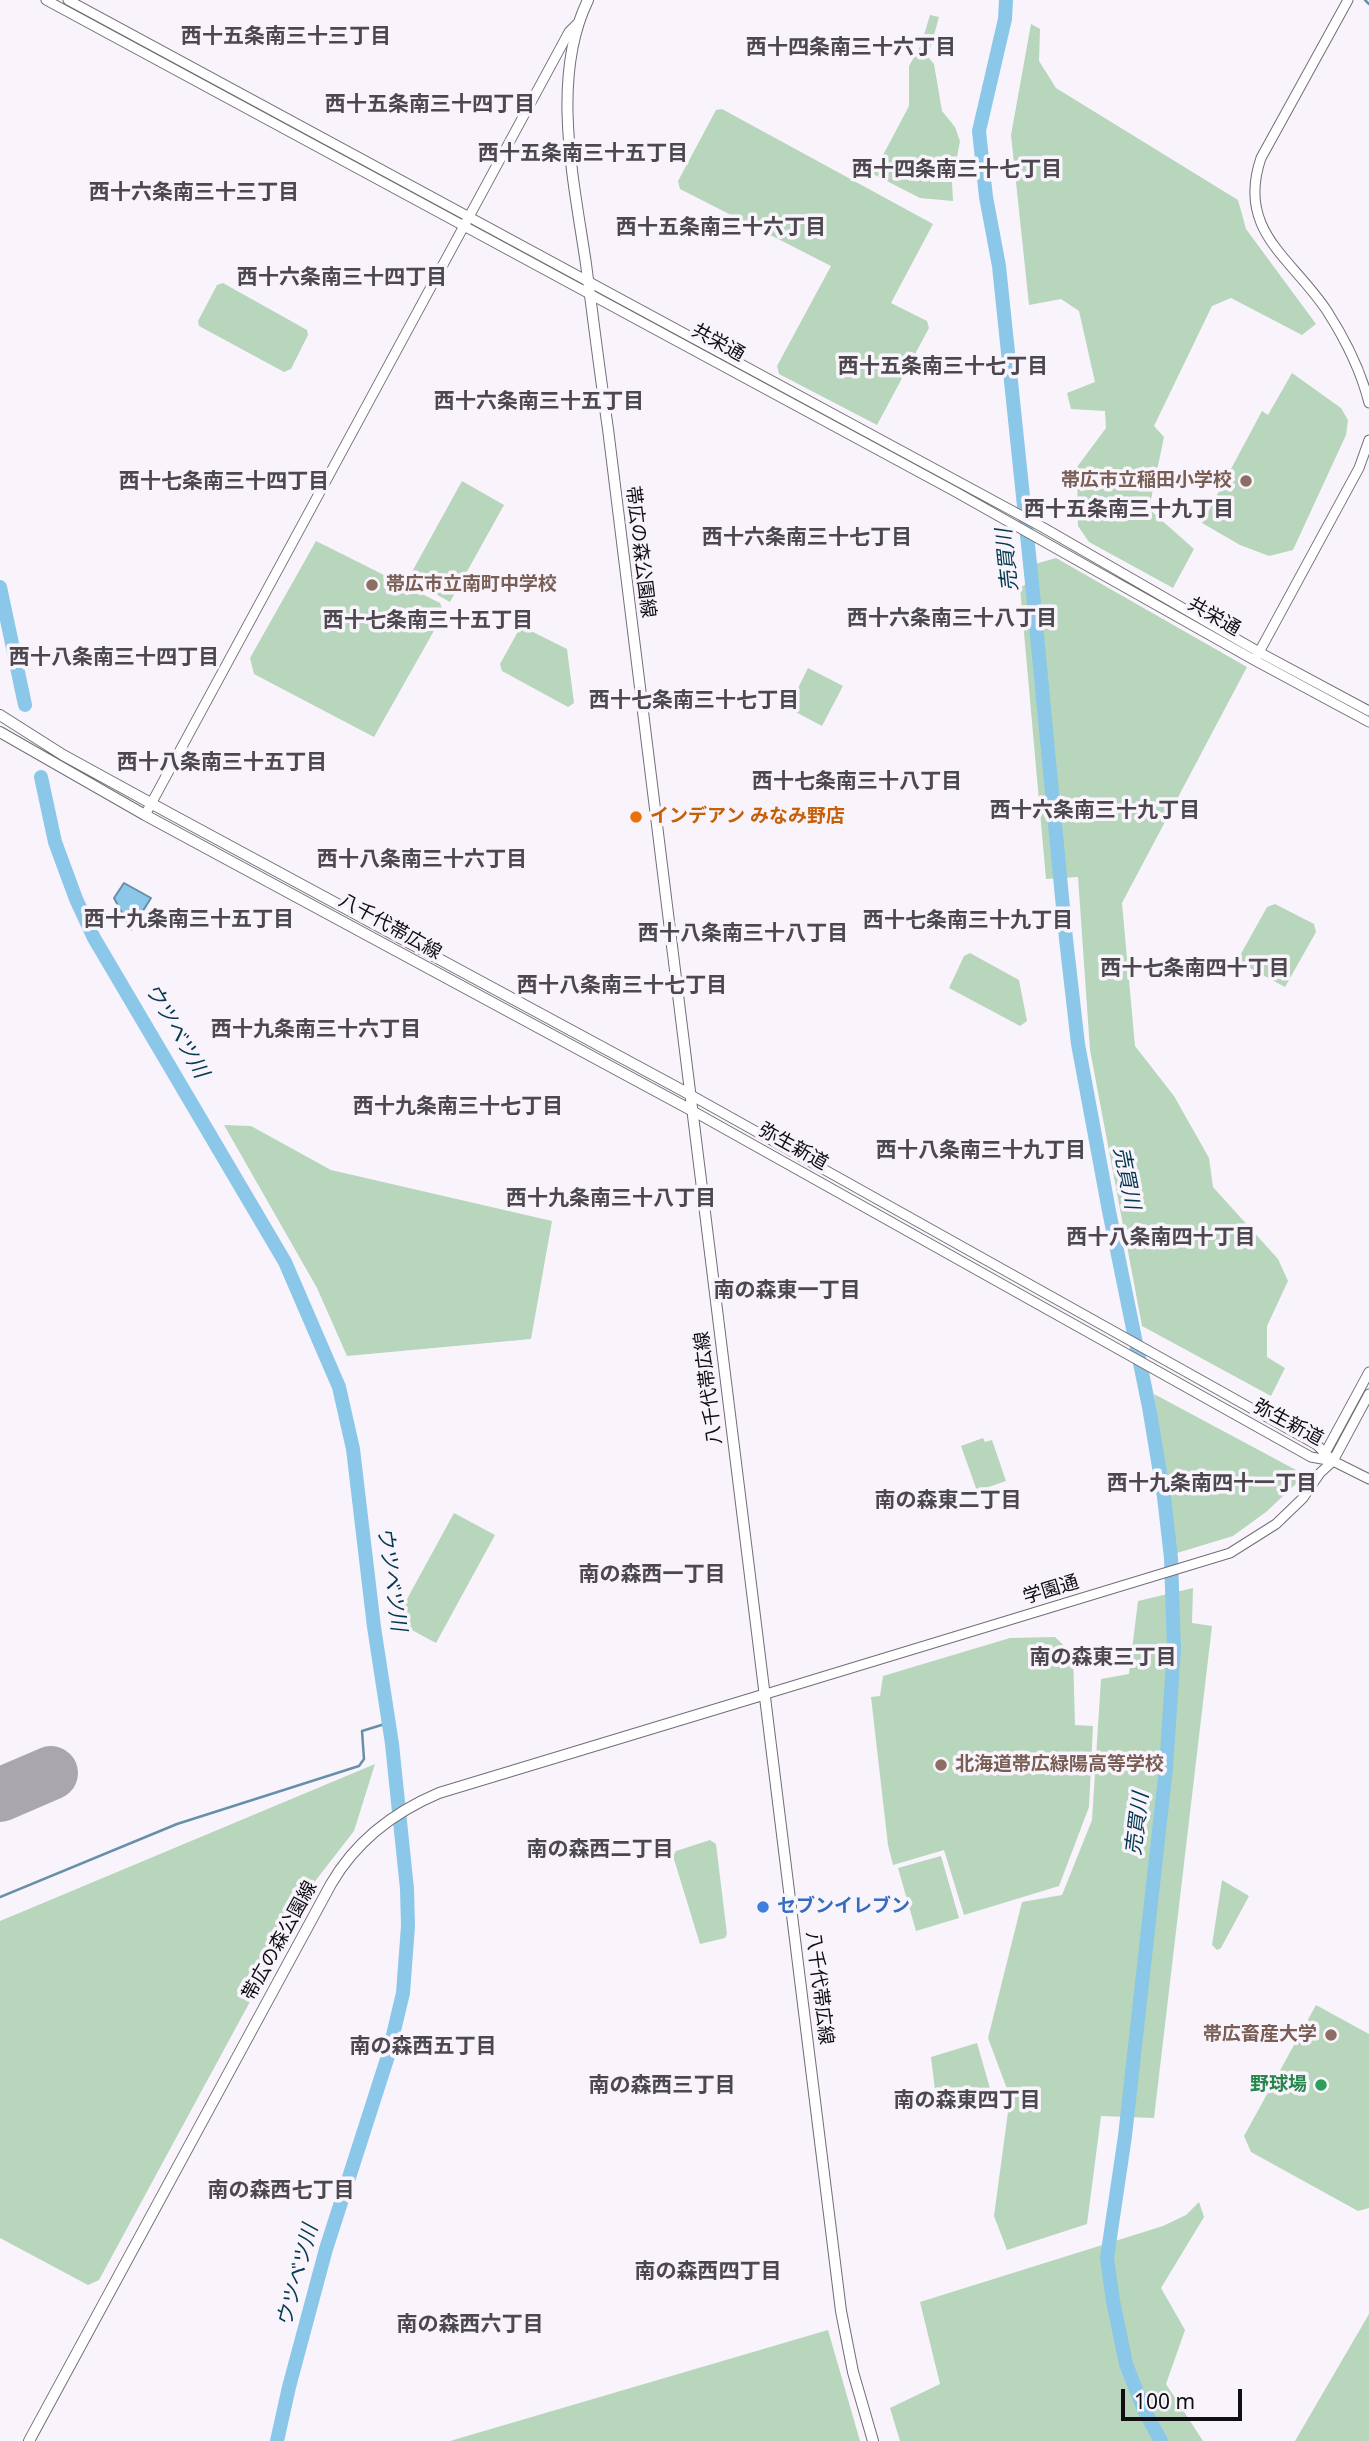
<!DOCTYPE html>
<html>
<head>
<meta charset="utf-8">
<style>
  body { margin:0 }
  #map { position:relative; width:1369px; height:2441px; overflow:hidden; background:#f9f4fc; font-family:"Noto Sans",sans-serif }
  canvas { display:block }
  .scale { position:absolute; left:1121px; top:2389px; width:121px; height:32px; box-sizing:border-box; border:4px solid #110f12; border-top:0; padding-left:9px; font-size:21px; line-height:24px; white-space:nowrap; color:#110f12; -webkit-text-stroke:5px #f9f4fc; paint-order:stroke }
</style>
</head>
<body>
<div id="map">
<canvas width="1369" height="2441"></canvas>
<div class="scale">100 m</div>
</div>
<script>
const ctx = document.querySelector('canvas').getContext('2d');
ctx.lineJoin = 'round';
function fill(path, color) { ctx.fillStyle = color; ctx.fill(path, 'evenodd'); }
function strokePath(path, color, width, dash) { ctx.strokeStyle = color; ctx.lineWidth = width; ctx.lineCap = dash ? 'butt' : 'round'; ctx.setLineDash(dash || []); ctx.stroke(path); }
function label(font, color, halo, rows, align = 'center') {
  ctx.font = font + ' "Noto Sans","Noto Sans JP",sans-serif'; ctx.lineWidth = 7; ctx.setLineDash([]); ctx.textBaseline = 'middle'; ctx.strokeStyle = halo; ctx.fillStyle = color; for (const [text, x, y, turn = 0] of rows) {
    ctx.save(); ctx.translate(x, y); ctx.rotate((+turn || 0) * Math.PI / 180); ctx.textAlign = isNaN(turn) ? turn : align; if (halo) ctx.strokeText(text, 0, 0); ctx.fillText(text, 0, 0); ctx.restore();
  }
}
fill(new Path2D(`
  M930 15 939 17 928 57 934 64 942 111 955 127 960 141 957 157 932 160 930 182H952L953 201 920 198 873 174 909 106V66L921 45Z
  M1031 24 1040 29 1039 61 1056 88 1238 200 1246 229 1316 324 1302 335 1231 298 1212 306 1154 426 1164 437 1149 509 1194 549 1173 588 1089 542 1078 526 1077 467 1106 428 1105 411 1071 409 1067 393 1095 382 1079 311 1061 299 1029 305 1011 135Z
  M722 109 933 224 891 303 927 321 929 328 877 425 779 374 777 366 831 266 680 189 678 181 716 110Z
  M223 283 307 330 308 335 291 369 284 372 199 326 198 321 217 285Z
  M1292 373 1341 408 1348 420 1346 435 1293 550 1269 556 1240 545 1202 523 1262 411 1268 415Z
  M462 481 504 505 450 602 408 579Z
  M316 541 440 603 444 613 374 737 254 674 250 658Z
  M1056 558 1247 667 1122 903 1135 1046 1174 1096 1209 1158 1213 1187 1278 1259 1288 1281 1267 1326V1357L1285 1368 1271 1396 1142 1326 1090 1050 1078 877 1046 879 1020 588 1036 577 1035 564Z
  M521 626 567 649 574 703 568 707 502 671 500 664Z
  M808 668 843 686 822 726 788 708Z
  M1275 904 1314 924 1316 932 1285 987 1237 961 1267 907Z
  M970 953 1019 980 1027 1021 1020 1026 949 988 964 956Z
  M224 1125 251 1126 331 1170 552 1221 531 1339 347 1356 317 1288Z
  M1154 1394 1296 1470 1297 1483 1266 1512 1233 1536 1177 1553Z
  M983 1438 985 1442 992 1440 1006 1481 977 1491 961 1446Z
  M454 1513 495 1535 436 1643 395 1621Z
  M1193 1588 1192 1623 1212 1626 1154 2118 1101 2116 1087 2224 1007 2250 994 2216 1010 2097 988 2038 1022 1902 1062 1895 1092 1820 1101 1679 1129 1674 1138 1601Z
  M1055 1637 1073 1654 1075 1725 1093 1726 1089 1807 1059 1886 964 1915 944 1850 893 1865 888 1845 871 1697 880 1696 883 1676 1010 1638Z
  M375 1764 354 1831 316 1880 99 2280 88 2285 0 2238V1921Z
  M710 1840 716 1844 727 1934 725 1938 700 1944 673 1856 676 1851Z
  M941 1856 959 1918 916 1931 898 1868Z
  M1222 1880 1249 1896 1221 1948 1217 1950 1212 1945Z
  M1316 2005 1369 2034V2208L1358 2211 1251 2152 1244 2136Z
  M977 2043 991 2092 988 2097 944 2111 937 2107 931 2057Z
  M1199 2202 1204 2217 1161 2288 1185 2330 1166 2384 1203 2441H900L890 2408 940 2384 920 2302 1163 2226 1186 2215Z
  M1369 2314V2441H1295Z
  M828 2330 860 2441H450Z`), '#b7d6bc');
const water = new Path2D(`
  M124 883 151 898 131 930 114 898Z`);
fill(water, '#8bc7e8');
strokePath(water, '#6690a8', 2);
strokePath(new Path2D(`
  M1365 0 1369 4
  M0 1897 177 1824 359 1766 364 1759 362 1731 388 1723`), '#6690a8', 2.5);
strokePath(new Path2D(`
  M1006 0 1005 19 979 131 986 197 999 266 1032 583 1066 939 1078 1044 1109 1211 1149 1407 1164 1497 1171 1558 1174 1649 1166 1768 1125 2136 1107 2258 1113 2301 1126 2364 1144 2410 1161 2441
  M0 587 25 705
  M41 777 55 842 76 899 94 938 285 1262 339 1387 353 1449 374 1627 392 1744 407 1889 408 1926 403 1993 388 2056 326 2249 289 2387 277 2441`), '#8bc7e8', 14);
strokePath(new Path2D(`
  M0 1795 51 1773`), '#aaa6ad', 54);
const tertiary = new Path2D(`
  M46 0 954 491 1254 660 1369 722
  M68 0 1044 528 1259 652 1369 711
  M1348 0 1261 158C1236 231 1292 258 1327 311 1345 339 1361 371 1369 403
  M1257 656 1359 468 1369 440
  M145 815 569 32 577 24
  M689 1094 1317 1445 1333 1461
  M691 1110 1311 1457 1333 1461 1369 1479
  M1324 1455 1369 1372
  M766 1694 1230 1553 1276 1524 1303 1498 1320 1473 1333 1461 1369 1394`);
const secondary = new Path2D(`
  M588 0C550 78 574 182 586 264 593 319 600 374 608 429L841 2311 853 2372 873 2441
  M0 715 63 755 167 812 689 1094
  M0 732 145 815 691 1110
  M29 2441 331 1884C356 1841 394 1812 439 1793L766 1694`);
strokePath(tertiary, '#726e75', 11);
strokePath(secondary, '#726e75', 12);
strokePath(tertiary, '#fff', 9);
strokePath(secondary, '#fff', 10);
for (const [x, y, r, color] of [
  [1246,481,7,"#8d6e63"],
  [372,585,7,"#8d6e63"],
  [636,817,7,"#e8710a"],
  [941,1765,7,"#8d6e63"],
  [763,1907,7,"#3f7fe0"],
  [1331,2035,7,"#8d6e63"],
  [1321,2085,7,"#2e9e5b"]
]) { const dot = new Path2D(); dot.arc(x, y, r, 0, 2 * Math.PI); ctx.fillStyle = color; ctx.fill(dot); strokePath(dot, '#f9f4fc', 2.5); }
label('19px', '#110f12', '#f9f4fc', [
  ["共栄通",718,343,29],
  ["帯広の森公園線",640,552,83],
  ["共栄通",1214,617,30],
  ["八千代帯広線",390,927,29],
  ["弥生新道",793,1147,29],
  ["八千代帯広線",709,1388,-97],
  ["弥生新道",1288,1423,28],
  ["学園通",1051,1590,-17],
  ["帯広の森公園線",280,1941,-61],
  ["八千代帯広線",819,1988,83]
]);
label('bold 19px', '#785e54', '#f9f4fc', [
  ["帯広市立稲田小学校",1232,481],
  ["帯広市立南町中学校",386,585,"left"],
  ["北海道帯広緑陽高等学校",955,1765,"left"],
  ["帯広畜産大学",1317,2035]
], 'right');
label('bold 19px', '#c56008', '#f9f4fc', [
  ["インデアン みなみ野店",650,817]
], 'left');
label('bold 19px', '#366cbe', '#f9f4fc', [
  ["セブンイレブン",777,1907]
], 'left');
label('bold 19px', '#27864d', '#f9f4fc', [
  ["野球場",1307,2085]
], 'right');
label('bold 21px', '#4c484e', '#f9f4fc', [
  ["西十五条南三十三丁目",286,37],
  ["西十四条南三十六丁目",851,48],
  ["西十五条南三十四丁目",430,105],
  ["西十五条南三十五丁目",583,154],
  ["西十四条南三十七丁目",957,170],
  ["西十六条南三十三丁目",194,193],
  ["西十五条南三十六丁目",721,228],
  ["西十六条南三十四丁目",342,278],
  ["西十五条南三十七丁目",943,367],
  ["西十六条南三十五丁目",539,402],
  ["西十七条南三十四丁目",224,482],
  ["西十五条南三十九丁目",1129,510],
  ["西十六条南三十七丁目",807,538],
  ["西十六条南三十八丁目",952,619],
  ["西十七条南三十五丁目",428,621],
  ["西十八条南三十四丁目",114,658],
  ["西十七条南三十七丁目",694,701],
  ["西十八条南三十五丁目",222,763],
  ["西十七条南三十八丁目",857,782],
  ["西十六条南三十九丁目",1095,811],
  ["西十八条南三十六丁目",422,860],
  ["西十九条南三十五丁目",189,920],
  ["西十七条南三十九丁目",968,921],
  ["西十八条南三十八丁目",743,934],
  ["西十七条南四十丁目",1195,969],
  ["西十八条南三十七丁目",622,986],
  ["西十九条南三十六丁目",316,1030],
  ["西十九条南三十七丁目",458,1107],
  ["西十八条南三十九丁目",981,1151],
  ["西十九条南三十八丁目",611,1199],
  ["西十八条南四十丁目",1161,1238],
  ["南の森東一丁目",787,1291],
  ["西十九条南四十一丁目",1212,1484],
  ["南の森東二丁目",948,1501],
  ["南の森西一丁目",652,1575],
  ["南の森東三丁目",1103,1658],
  ["南の森西二丁目",600,1850],
  ["南の森西五丁目",423,2047],
  ["南の森西三丁目",662,2086],
  ["南の森東四丁目",967,2101],
  ["南の森西七丁目",281,2191],
  ["南の森西四丁目",708,2272],
  ["南の森西六丁目",470,2325]
]);
label('italic 21px', '#04394f', '#f9f4fc', [
  ["売買川",1008,560,-96],
  ["ウツベツ川",176,1031,60],
  ["売買川",1126,1178,79],
  ["ウツベツ川",391,1579,82],
  ["売買川",1138,1824,-83],
  ["ウツベツ川",298,2276,-75]
]);
</script>
</body>
</html>
